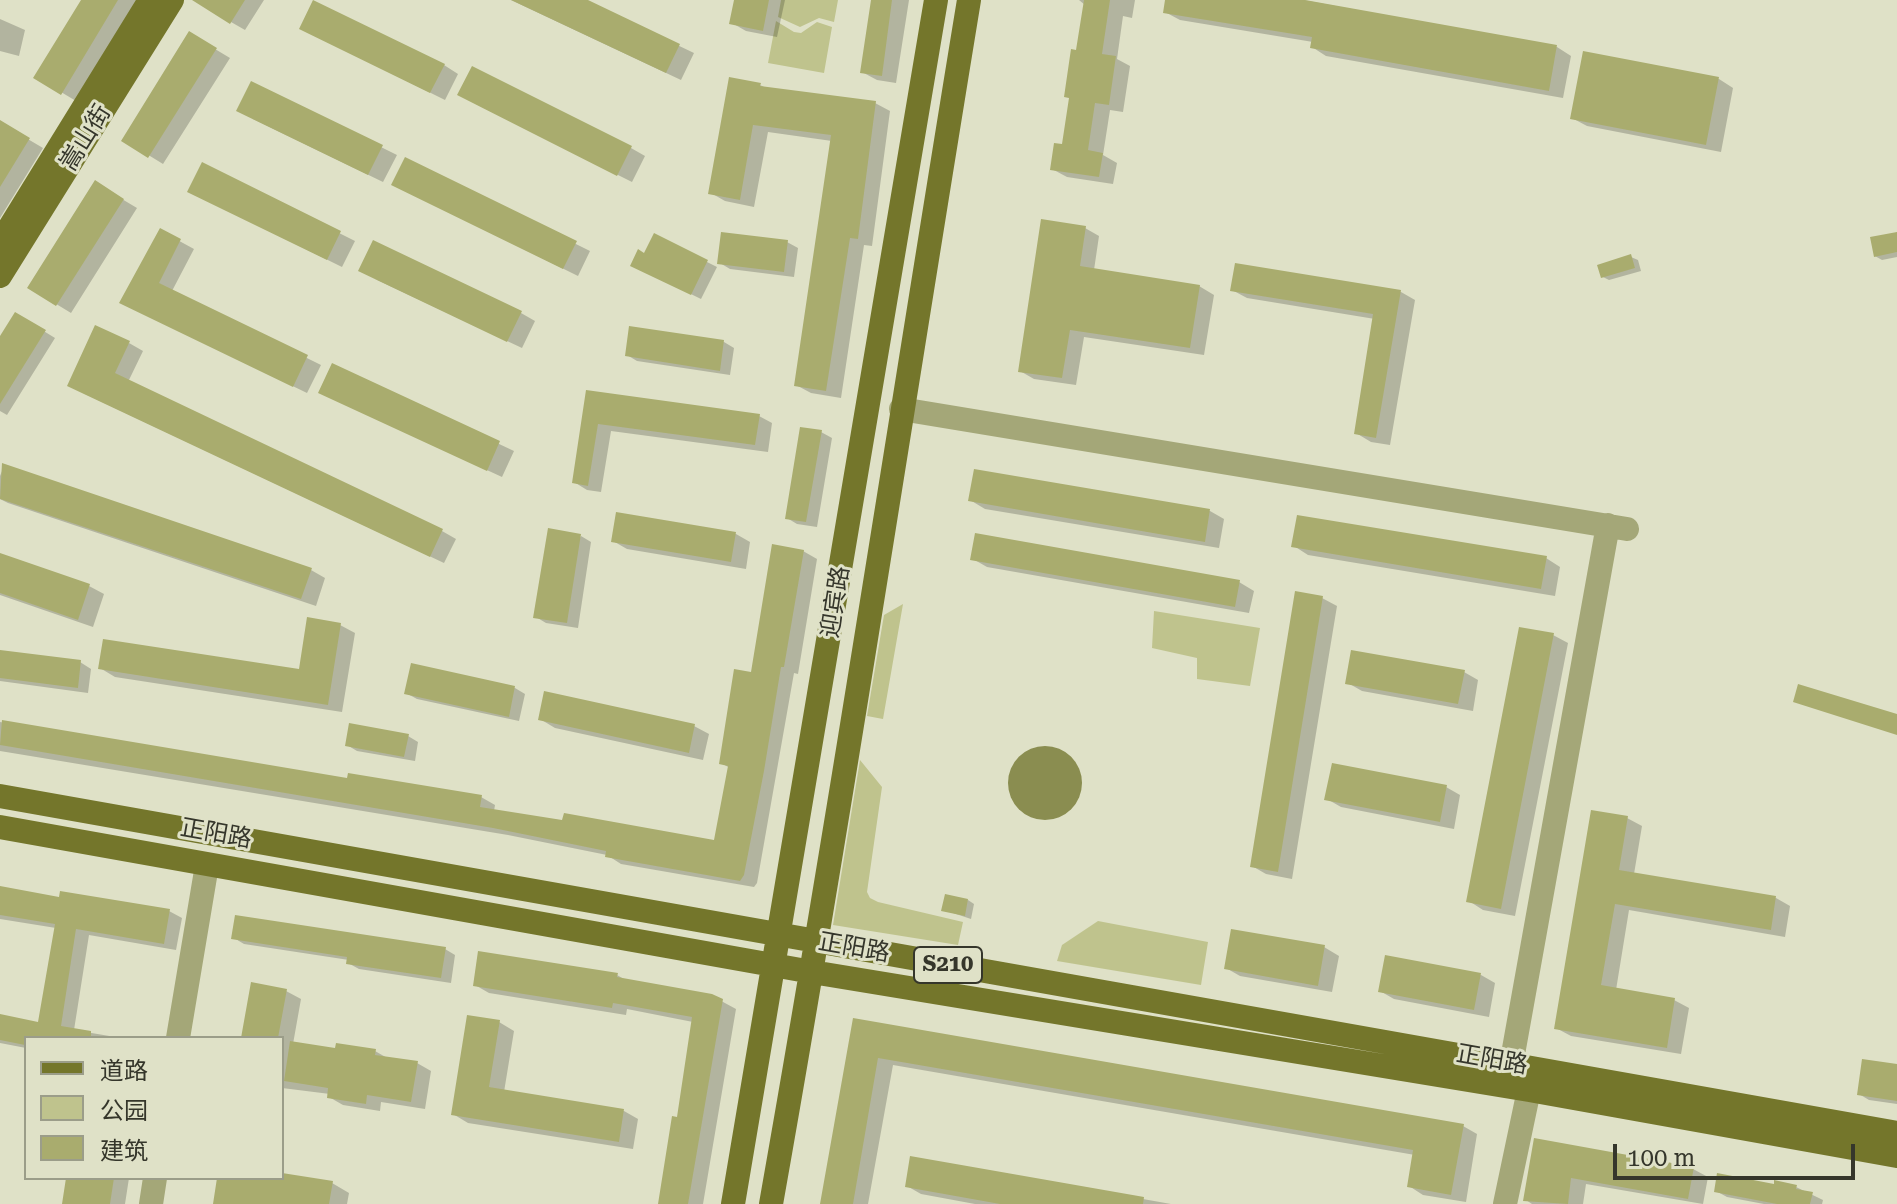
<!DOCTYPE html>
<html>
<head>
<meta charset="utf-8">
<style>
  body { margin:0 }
  #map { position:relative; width:1897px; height:1204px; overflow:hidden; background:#dfe1c7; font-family:"Roboto Serif","Noto Sans SC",serif }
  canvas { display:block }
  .legend { position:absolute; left:24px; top:1036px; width:260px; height:144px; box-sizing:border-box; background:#dfe1c7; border:2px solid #9b9d89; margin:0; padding:10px 14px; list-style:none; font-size:24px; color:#35362b }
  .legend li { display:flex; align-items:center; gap:16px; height:40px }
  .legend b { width:40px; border:2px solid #9b9d89 }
  .scale { position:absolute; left:1613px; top:1144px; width:242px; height:36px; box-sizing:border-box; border:4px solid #35362b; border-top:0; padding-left:10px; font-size:24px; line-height:28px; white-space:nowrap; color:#35362b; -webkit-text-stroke:6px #dfe1c7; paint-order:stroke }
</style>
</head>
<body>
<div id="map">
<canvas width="1897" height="1204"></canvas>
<ul class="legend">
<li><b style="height:10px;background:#74762b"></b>道路</li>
<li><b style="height:22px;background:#bfc38d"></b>公园</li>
<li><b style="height:22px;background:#a9ac6e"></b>建筑</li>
</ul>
<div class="scale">100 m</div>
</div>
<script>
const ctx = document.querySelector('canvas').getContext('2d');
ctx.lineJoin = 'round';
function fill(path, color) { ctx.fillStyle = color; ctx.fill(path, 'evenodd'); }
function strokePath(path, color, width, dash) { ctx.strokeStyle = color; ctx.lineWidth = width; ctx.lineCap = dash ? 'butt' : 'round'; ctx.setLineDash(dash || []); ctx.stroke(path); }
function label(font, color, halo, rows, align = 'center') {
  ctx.font = font + ' "Roboto Serif","Noto Sans SC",serif'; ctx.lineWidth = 6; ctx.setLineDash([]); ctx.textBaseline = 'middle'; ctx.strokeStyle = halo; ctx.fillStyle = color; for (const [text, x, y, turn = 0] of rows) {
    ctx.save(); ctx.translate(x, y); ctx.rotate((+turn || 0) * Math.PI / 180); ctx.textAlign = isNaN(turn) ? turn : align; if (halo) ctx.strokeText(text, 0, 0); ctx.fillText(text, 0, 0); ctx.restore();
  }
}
fill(new Path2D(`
  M781 0H838L834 22 819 18 800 27 778 17Z
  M776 21 794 32 801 33 817 22 832 27 824 73 768 63Z
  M903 604 883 719 867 716 884 615Z
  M1154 611 1260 628 1250 686 1197 679V658L1152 648Z
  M860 760 882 787 867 892 870 898 878 902 963 922 958 945 833 925Z
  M1098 921 1208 942 1201 985 1057 961 1062 945Z`), '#bfc38d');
fill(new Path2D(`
  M1008 783a37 37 0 1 1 74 0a37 37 0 1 1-74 0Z`), '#8a8d50');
fill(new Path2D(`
  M83 0H139L76 101 36 77Z
  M206 0H264L245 30 231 22Z
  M511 0H583L694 53 681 80Z
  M736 0H785L777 37 746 31 732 23Z
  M872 0H909L896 83 877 80 862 72Z
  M1079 0H1135L1132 18 1123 16 1117 59 1130 66 1123 112 1110 110 1103 155 1117 163 1113 184 1067 177 1052 169 1064 146 1085 5Z
  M1167 0H1303L1557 47 1571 56 1563 98 1326 56 1312 47 1313 42 1180 20 1165 12Z
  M0 19 25 30 19 56 0 51Z
  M190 34 230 58 163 164 124 140Z
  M316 36 444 65 458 74 445 100Z
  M1585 54 1719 79 1733 88 1721 152 1587 126 1572 118Z
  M252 83 397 155 383 182 253 119Z
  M760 85 768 89 875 103 890 111 872 246 864 245 841 398 811 393 796 385 832 141 768 132 754 207 725 201 711 193Z
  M474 103 631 148 645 156 632 182Z
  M4 125 43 148 0 218V131Z
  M405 159 590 251 578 276 408 192Z
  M203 165 355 241 342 267 204 199Z
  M95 183 137 208 71 313 30 288Z
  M1085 228 1099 236 1094 270 1199 286 1214 295 1204 355 1084 337 1076 385 1034 379 1020 371Z
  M161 231 194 249 172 291 321 365 307 393 136 310Z
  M1897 235V257L1882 260 1875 256Z
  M655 236 717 267 701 299 642 270Z
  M787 242 798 248 794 277 730 269 720 263Z
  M1631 257 1638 260 1641 271 1609 280 1603 277Z
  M375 279 521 313 535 321 522 348Z
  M1232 290 1401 292 1415 300 1390 445 1371 442 1356 433 1375 319 1247 298Z
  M16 314 55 338 7 415 0 411V340Z
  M724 342 734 348 730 375 637 361 627 355Z
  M129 343 143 351 128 382 442 531 456 539 444 563 83 393Z
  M333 366 514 451 502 477 335 400Z
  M588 392 759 416 772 423 768 452 611 431 601 492 587 490 574 482Z
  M821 432 832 438 817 527 797 524 787 518Z
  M4 466 311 570 325 578 316 606 8 503 0 499V476Z
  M970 500 1210 511 1224 519 1219 548 985 509Z
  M617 514 736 534 750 542 746 569 627 549 613 541Z
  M581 536 591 542 578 628 546 623 536 617Z
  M1294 546 1546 558 1560 567 1555 596 1308 555Z
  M803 551 817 559 798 674 794 673 757 883 754 887 621 864 607 855 508 835 0 751V722L349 781 481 797 495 805 494 811 716 842 730 768 721 763 753 674Z
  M0 555 89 586 104 594 93 627 0 595Z
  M973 559 1239 582 1254 591 1249 613 987 567Z
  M1322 598 1337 606 1292 879 1266 874 1252 866Z
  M340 625 355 633 342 712 115 677 100 668 301 672Z
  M1553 635 1568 643 1515 916 1483 910 1469 901Z
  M0 652 80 662 91 669 88 693 0 681Z
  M413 666 515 688 525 694 519 721 417 699 406 693Z
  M1464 672 1478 680 1473 711 1362 691 1348 683Z
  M540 719 694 726 709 734 703 760 555 728Z
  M408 736 418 742 415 761 357 751 347 745Z
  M1446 787 1460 795 1454 829 1341 807 1327 799Z
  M1627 818 1642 826 1634 874 1776 898 1790 906 1785 937 1629 910 1616 990 1674 1000 1689 1008 1681 1054 1571 1036 1556 1028Z
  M0 888 61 899 169 911 182 918 176 950 89 935 74 1030 121 1038H26V1048L0 1043V1016L40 1024 56 928 0 919Z
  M968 900 974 904 971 919 944 910Z
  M234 938 445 949 455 955 451 983 359 969 348 963 349 960 244 944Z
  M1324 947 1339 956 1332 992 1240 976 1226 968Z
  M617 975 629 982 712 996 736 1009 703 1204H660L678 1119 693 1022 627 1009 626 1015 489 993 475 985Z
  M1481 975 1495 983 1489 1017 1394 999 1380 991Z
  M286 991 301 999 293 1044 337 1050 375 1051 389 1059 417 1063 431 1071 425 1109 381 1102 380 1111 343 1105 329 1097 330 1094 282 1088V1038H243Z
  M854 1020 1463 1126 1477 1134 1466 1202 1423 1195 1409 1186 1415 1155 893 1065 868 1204H822Z
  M499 1022 514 1031 504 1092 624 1111 638 1119 633 1149 468 1123 453 1114Z
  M1897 1066V1104L1869 1100 1859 1094Z
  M1536 1140 1693 1169 1708 1177 1703 1204 1586 1184 1583 1204H1532L1526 1200Z
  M912 1158 1171 1204H975L921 1194 907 1186Z
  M282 1175 332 1183 349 1193 347 1204H215L219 1178H282Z
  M68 1178H129L125 1204H64Z
  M1775 1186 1796 1187 1823 1200 1822 1204H1764L1727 1197 1716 1191Z`), '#0003');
fill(new Path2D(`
  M81 0H118L61 95 33 78Z
  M192 0H245L230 24Z
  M313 0 445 64 430 93 299 29Z
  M511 0H588L680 44 666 73Z
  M734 0H769L763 31 729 24Z
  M871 0H892L882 76 860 73Z
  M1084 0H1110L1102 54 1116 56 1109 105 1095 103 1088 150 1103 153 1099 177 1050 170 1054 143 1062 144 1069 98 1064 97 1071 49 1076 50Z
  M1165 0H1305L1557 45 1549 91 1310 48 1312 37 1163 13Z
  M189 31 217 48 148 158 121 141Z
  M1583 51 1719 77 1706 145 1570 119Z
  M472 66 632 146 617 176 457 95Z
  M729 77 761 83 760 86 876 101 858 239 850 238 826 391 794 386 831 135 753 125 740 200 708 194Z
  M251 81 383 145 368 175 236 111Z
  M0 120 30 138 0 187Z
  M405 157 577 241 563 269 391 185Z
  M202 162 341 231 327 260 187 192Z
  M95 180 124 199 56 306 27 288Z
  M1041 219 1086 226 1080 266 1200 285 1190 348 1070 330 1062 378 1018 372Z
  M160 228 181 239 159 283 308 355 293 387 119 303Z
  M721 232 788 240 784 272 717 264Z
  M1897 232V252L1874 257 1870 237Z
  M654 233 708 260 691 295 630 266 638 249 644 253Z
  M373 240 522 311 507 342 358 271Z
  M1631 254 1635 268 1601 278 1597 265Z
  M1235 263 1401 290 1376 438 1354 434 1373 314 1230 291Z
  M15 312 46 330 0 404V336Z
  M95 325 130 341 115 373 443 529 430 557 67 386Z
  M629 326 724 340 720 371 625 356Z
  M332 363 500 441 487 471 318 393Z
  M586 390 760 414 755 445 598 424 588 486 572 483Z
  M800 427 822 430 806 522 785 519Z
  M2 463 312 568 301 599 0 499Z
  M974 469 1210 509 1205 542 968 501Z
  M616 512 736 532 731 562 611 542Z
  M1297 515 1547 556 1541 589 1291 547Z
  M548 528 581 534 567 623 533 618Z
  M975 533 1240 580 1235 607 970 560Z
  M772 544 804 550 784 667H781L764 771 744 875 740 881 605 857 606 851 493 828 0 745 2 720 347 778 348 773 482 795 480 807 562 820 564 813 714 840 728 766 719 764 734 669 751 672Z
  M0 553 90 584 78 620 0 593Z
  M1295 591 1323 596 1278 872 1250 867Z
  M307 617 341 623 328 705 98 669 103 639 299 669Z
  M1519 627 1554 633 1501 909 1466 902Z
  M0 650 81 660 78 688 0 678Z
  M1351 650 1465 670 1458 704 1345 684Z
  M411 663 515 686 509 717 404 694Z
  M1798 684 1897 714V735L1793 702Z
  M544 691 695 724 689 753 538 720Z
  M349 723 409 734 404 757 345 746Z
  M1332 763 1447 785 1440 822 1324 800Z
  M1591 810 1628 816 1619 870 1776 896 1771 930 1615 904 1601 985 1675 998 1667 1048 1554 1029Z
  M0 886 59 897 60 891 170 909 164 944 76 929 61 1026 91 1031V1038H26L25 1045 0 1040V1014L38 1022 55 924 0 915Z
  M945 894 968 899 965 916 941 911Z
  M235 915 446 947 441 978 346 964 347 957 231 939Z
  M1231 929 1325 945 1318 986 1224 969Z
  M478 951 618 973 617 977 712 994 723 999 688 1204H658L672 1116 677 1117 692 1017 613 1003 612 1008 473 986Z
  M1385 955 1481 973 1474 1010 1378 992Z
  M251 982 287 989 278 1038H241Z
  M467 1015 500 1020 489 1087 624 1109 619 1142 451 1115Z
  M853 1018 1464 1124 1451 1195 1407 1187 1413 1150 878 1058 853 1204H820Z
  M290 1041 335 1048 336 1043 376 1049 375 1055 418 1061 411 1102 367 1095 366 1104 327 1098 328 1088 284 1081Z
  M1862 1059 1897 1064V1101L1857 1095Z
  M1534 1138 1694 1167 1688 1199 1571 1178 1568 1204 1523 1201Z
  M910 1156 1144 1197 1143 1204H1000L905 1187Z
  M282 1173 333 1181 329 1204H213L217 1178H282Z
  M1717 1173 1774 1184V1180L1797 1185 1796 1189 1813 1192 1810 1204H1777L1714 1192Z
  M66 1178H114L110 1204H62Z`), '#a9ac6e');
strokePath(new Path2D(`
  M901 409 1627 529
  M178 1038 207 865
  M1508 1082 1608 525
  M151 1204 155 1178
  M1505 1204 1529 1090`), '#a4a778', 24);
strokePath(new Path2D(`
  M0 243 150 0
  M0 276 172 0
  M0 796 1897 1133
  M0 827 812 972 1529 1090 1897 1156
  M733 1204 936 0
  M771 1204C842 804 903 401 969 0`), '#74762b', 24);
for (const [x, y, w] of [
  [948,965,68]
]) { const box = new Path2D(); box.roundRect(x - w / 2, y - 18, w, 36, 6); ctx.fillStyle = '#dfe1c7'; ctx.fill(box); strokePath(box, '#35362b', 2); }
label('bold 22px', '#35362b', null, [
  ["S210",948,965]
]);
label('24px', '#35362b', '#dfe1c7', [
  ["嵩山街",86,138,-58],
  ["迎宾路",836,602,-81],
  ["正阳路",216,834,10],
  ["正阳路",854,948,10],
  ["正阳路",1492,1060,10]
]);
</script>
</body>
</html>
